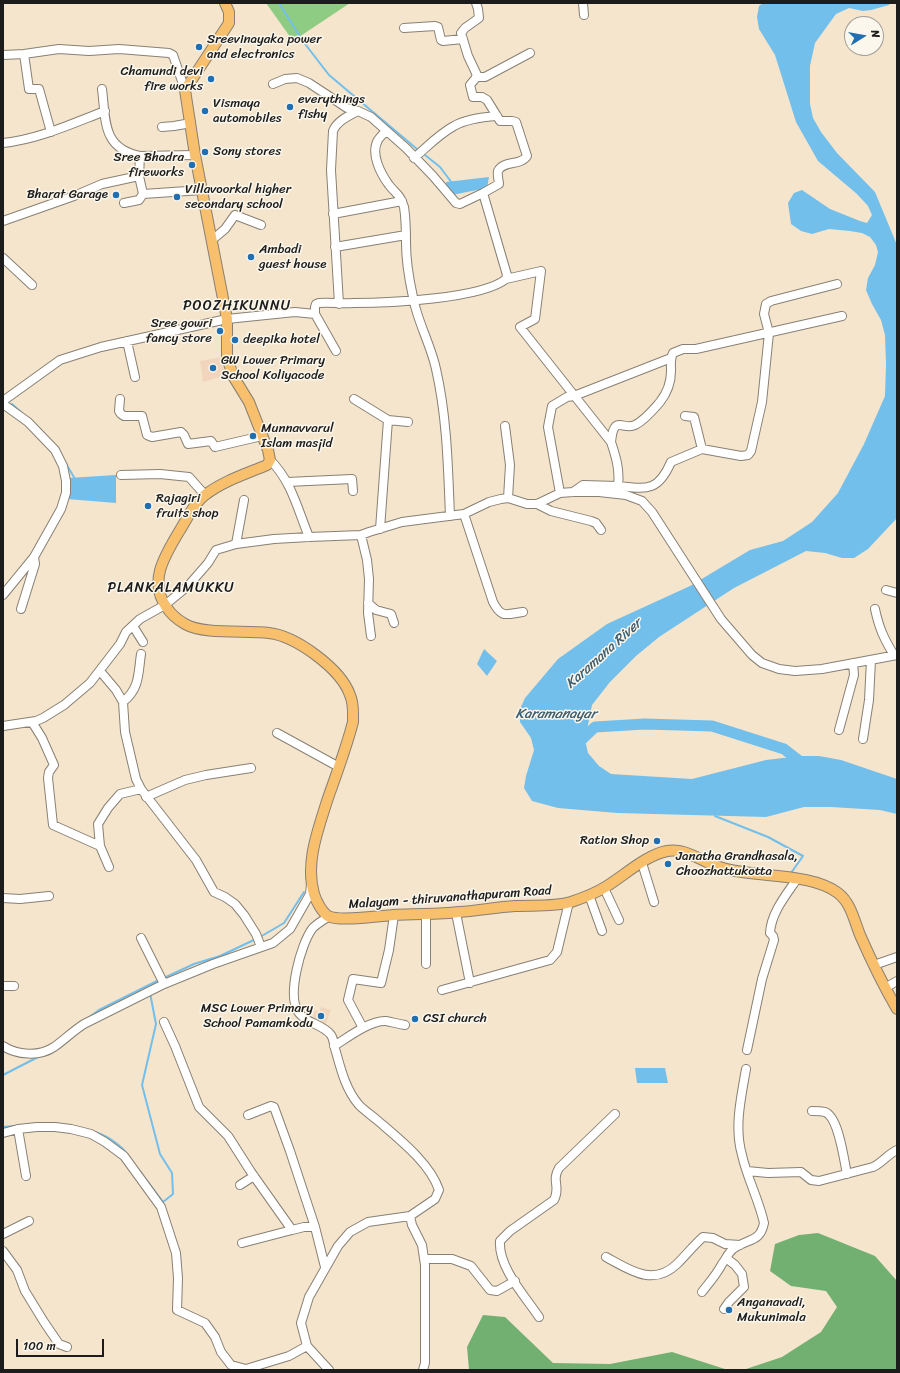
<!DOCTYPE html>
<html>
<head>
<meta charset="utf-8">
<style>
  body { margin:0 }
  #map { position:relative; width:900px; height:1373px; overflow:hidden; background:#f5e5cc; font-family:Sriracha,sans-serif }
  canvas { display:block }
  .frame { position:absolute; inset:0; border:4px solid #1c1c1c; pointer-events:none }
  .north { position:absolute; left:844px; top:16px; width:40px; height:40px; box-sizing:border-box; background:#fbf7ec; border:1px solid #a29f99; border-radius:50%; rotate:79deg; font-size:11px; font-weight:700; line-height:16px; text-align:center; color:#1c1c1c }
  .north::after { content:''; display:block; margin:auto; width:14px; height:18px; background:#1f6fb2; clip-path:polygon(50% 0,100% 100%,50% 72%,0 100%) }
  .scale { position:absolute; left:16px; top:1339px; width:88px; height:18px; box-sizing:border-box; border:2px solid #1c1c1c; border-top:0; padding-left:5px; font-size:12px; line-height:14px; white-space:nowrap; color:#1c1c1c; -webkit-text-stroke:3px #fbf7ec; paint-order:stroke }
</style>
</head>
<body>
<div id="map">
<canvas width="900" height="1373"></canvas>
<div class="frame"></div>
<div class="north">N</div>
<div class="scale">100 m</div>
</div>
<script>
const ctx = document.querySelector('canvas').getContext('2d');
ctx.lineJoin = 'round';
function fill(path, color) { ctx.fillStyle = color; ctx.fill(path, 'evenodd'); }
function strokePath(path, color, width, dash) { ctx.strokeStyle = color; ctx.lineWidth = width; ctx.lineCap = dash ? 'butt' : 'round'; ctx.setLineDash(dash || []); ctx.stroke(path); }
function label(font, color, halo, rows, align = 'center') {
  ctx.font = font + ' Sriracha,sans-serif'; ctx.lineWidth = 3; ctx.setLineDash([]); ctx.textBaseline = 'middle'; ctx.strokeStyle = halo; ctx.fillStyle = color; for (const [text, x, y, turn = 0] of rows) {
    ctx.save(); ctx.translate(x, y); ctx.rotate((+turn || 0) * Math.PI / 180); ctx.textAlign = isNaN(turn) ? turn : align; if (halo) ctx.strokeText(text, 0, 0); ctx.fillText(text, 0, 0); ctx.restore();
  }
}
fill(new Path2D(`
  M222 357 227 375 203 382 200 361Z
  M321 1007 331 1010 326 1024 312 1019 315 1010 319 1012Z`), '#f2d5bd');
fill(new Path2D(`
  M266 3H350L293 41Z`), '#8ecc83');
fill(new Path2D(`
  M818 1233 875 1256 897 1281V1370H743L782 1357 821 1332 837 1307 826 1291 791 1286 770 1271 775 1244 799 1235Z
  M483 1315 505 1317 553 1363 610 1364 672 1352 728 1370H469L467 1347Z`), '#72b071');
fill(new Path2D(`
  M763 3H890L889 5 871 10 863 11 849 8 836 14 815 43 810 66V104L813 118 821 132 837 153 875 192 897 245V518L868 549 854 558H842L825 553 806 551 734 588 659 637 636 656 610 682 592 705 585 740 588 753 599 766 611 774 692 779 766 760 800 756H819L841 760 897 779V814L880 810 831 807H804L766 817 617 813 558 808 532 801 524 788 526 776 534 750 531 738 520 722V709L525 698 558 659 607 624 690 586 750 550 783 541 812 522 838 493 864 444 885 396 886 364 885 335 881 320 872 304 866 290 868 278 875 265 878 252 876 245 870 237 862 233 850 231 829 229 812 234 801 231 791 224 788 203 794 193 802 190 830 209 860 221 867 223 872 215 868 206 857 194 818 161 796 122 775 55 759 29 757 17 759 6Z
  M489 177 487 188 447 196 446 182Z
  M116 475V503L67 499 68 478Z
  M484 649 497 661 487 676 477 664Z
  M635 1068H665L668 1083H637Z`), '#72bfec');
strokePath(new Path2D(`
  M279 3 302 40 329 75 417 149
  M425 155 440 167 452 183
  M12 404 23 414
  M65 462 75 479
  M715 816 768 837 803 856 791 873
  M260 937 284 923 304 892
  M166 977 194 964 220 956 256 939
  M88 1018 99 1010 157 981
  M3 1075 40 1056
  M48 1123 60 1124
  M3 1127 14 1126
  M95 1132C106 1135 121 1145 127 1154
  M139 1170 163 1202 173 1194 172 1173 160 1154 142 1085 156 1024 150 993`), '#72bfec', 2);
strokePath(new Path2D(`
  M576 745 595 727 645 724 712 726 784 749 806 766`), '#72bfec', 11);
const minor = new Path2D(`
  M583 3 584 15
  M404 28 435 26 438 27 441 40 443 41 463 39
  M3 55 24 54
  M476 77H485L530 53
  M273 84 285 79 297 78 309 83 347 108 358 111 371 117 406 148 433 176 456 203 460 204 483 193
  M102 89C106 121 102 148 140 156
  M162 127 174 126 191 123
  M386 131C383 134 380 137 378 140 370 154 381 174 389 185 396 194 400 194 404 207 406 219 406 231 406 243 406 262 409 279 413 297 417 321 431 345 436 369 447 417 448 467 450 516
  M51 132 39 89H29L24 54 59 49 89 51 119 49 169 53 173 55 185 90
  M3 143C39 139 71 124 105 111
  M414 158C427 147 439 134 454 126 466 119 483 117 497 116
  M143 194 202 190
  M124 203 139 200 143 194 139 176
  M333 214 402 201
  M3 221 74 196 102 184 139 176 140 156 195 155
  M212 240 225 229 235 215 261 225
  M335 247 406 235
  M3 258 32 285
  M506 279 541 271 535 319 520 327 611 442C616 457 620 470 618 486L583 485 573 492
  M339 304 331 170 333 131C337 121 348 116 358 111
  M315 314 336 351
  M127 341 135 377
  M120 399 119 411 121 414 124 416H142L147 435 152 437 181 432 184 435 188 444 211 441 215 447 262 436
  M354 399 388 420
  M3 401 60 360 101 347 227 319 295 312 315 314V307L316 304 319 303C330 302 342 304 353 303 386 303 482 299 506 279L507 275 483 193 499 184C499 181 497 175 498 171 503 160 521 166 527 156L516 122 512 121H500L487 100 482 97H473L470 85 475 79 477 75 468 56 461 33 465 28 479 18 478 9 476 3
  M3 404 28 422 55 450 63 466 66 481V493L61 509 34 557 3 595
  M685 416 694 417 702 449
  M505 426 510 465 508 498
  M611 442C614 413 623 431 635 425 645 420 653 410 660 402 667 393 671 383 671 371 671 364 670 359 673 353L683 349H696L842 316
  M270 460C291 480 298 510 309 537
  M121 475 160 474 189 477 205 495
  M287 482 352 479 353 491
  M618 486C647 489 658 492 671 462L702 449 741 456 748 455 751 451 762 402 769 333 764 314 766 304 771 301 837 284
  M560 493 548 427 552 406 567 397 574 396 671 358
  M537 504 551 511 591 521 596 523 601 530
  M464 514 493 602C502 619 506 614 523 612
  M380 529 388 420 408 422
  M361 535 367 560 369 579 368 613 371 636
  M236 544 244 500
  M886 590 897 593
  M368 603 376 610 391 614 394 623
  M21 609 35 564 34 557
  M875 609C879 628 884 639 894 655
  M133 626 143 642
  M100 671 116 690 123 702 125 732 136 779 141 789 196 860 214 892 225 897 235 904 244 915 256 934 261 947
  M123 702C140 688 138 674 141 654
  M32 722 42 738 54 765 49 772 48 778 53 825 100 846
  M3 726 36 721 43 718 64 705 90 683 120 644 126 632 140 619 165 605 188 586 208 563 216 550 236 544 274 539 309 537 361 535 369 532 402 522 464 514 489 502 501 499 508 498 527 504H537L560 493 573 492H599L626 495 642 501 652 512 721 619 752 655 762 663 779 669 795 671 822 669 897 655
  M839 730 854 675 853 663
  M277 733 339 767
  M863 739 869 700 871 660
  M146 797 185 780 206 775 251 768
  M642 863 654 902
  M109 867 100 846 98 824 108 808 120 794 141 789
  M604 888 619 920
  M589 895 602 931
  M3 898 20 899 49 896
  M426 913V964
  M456 913 470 983
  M329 916C324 920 316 924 312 929 301 944 286 997 299 1013 307 1024 323 1024 331 1035 334 1039 334 1047 336 1052 341 1070 346 1090 359 1105 364 1110 371 1115 377 1120 399 1139 430 1163 439 1190L435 1199 410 1216 412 1225 422 1245 425 1265V1363L423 1370
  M141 938 164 984
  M874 965 897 957
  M3 986H14
  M885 988 897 981
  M442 990 550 960 557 952 569 902
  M164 1022 175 1046 199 1107 228 1136 251 1172 292 1230 242 1243
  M363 1028 348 1000 353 979 381 983 389 950 394 915
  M3 1046C17 1055 39 1057 54 1047 64 1040 73 1031 84 1024L164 984 213 964 273 943 290 929 310 894 311 884
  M334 1046C347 1038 370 1020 386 1021 392 1022 398 1024 405 1025
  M747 1050 762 979 774 940 773 936 770 933C771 913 786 895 797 879
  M812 1111C816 1111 821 1111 825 1112 839 1117 844 1161 847 1174
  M248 1115 271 1106 274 1107 290 1151 315 1227 325 1267
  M18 1129 26 1176
  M3 1133 18 1129 37 1127H55L71 1129 91 1134 105 1142 124 1156 161 1207 176 1253 178 1278 177 1310 205 1323 215 1337 221 1352 231 1365 246 1369 289 1356 307 1346
  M747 1171 768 1173 801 1172 811 1180 819 1181 873 1167C882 1163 888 1154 897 1150
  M240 1185 254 1176
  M292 1230 304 1227H315
  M3 1234 29 1221
  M3 1251 17 1270 25 1291 44 1322 59 1344 67 1347
  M606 1257C630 1270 653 1287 677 1264 686 1255 694 1245 703 1237L713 1238 725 1244 740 1245
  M425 1259H452L471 1266 490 1290 497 1291 515 1281
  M702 1292C709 1283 717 1274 722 1264 726 1259 728 1253 733 1249 748 1238 760 1243 764 1223 759 1200 747 1178 742 1155 734 1127 741 1098 746 1069
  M724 1309 729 1302 744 1287 742 1274 735 1265 726 1258
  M539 1317C525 1296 498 1267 500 1241L510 1231 554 1200C561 1187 551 1181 559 1168L615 1114
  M329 1370 307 1346 301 1323 309 1297 338 1246 350 1232 368 1222 410 1216`);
const major = new Path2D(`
  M225 3 229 12V23L185 90 195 155 227 319V357L233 376 249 402 268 450 270 460 267 465C246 474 223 481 205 495 194 503 187 519 180 530 166 554 147 581 167 608 171 614 178 620 185 624 204 635 245 630 269 633 296 636 341 669 350 695 354 704 353 713 353 722 346 749 336 775 327 801 318 830 305 863 314 894 316 901 322 912 328 916 339 922 379 916 393 915 415 913 437 915 459 912 477 911 496 907 515 906 533 905 554 907 571 902 583 898 596 893 607 886 625 875 646 855 667 851 686 848 699 860 716 866 751 879 809 871 838 893 851 903 854 920 860 935 871 960 883 985 897 1009`);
strokePath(minor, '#888074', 10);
strokePath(major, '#888074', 12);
strokePath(minor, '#fff', 8);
strokePath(major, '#f8bf6c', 10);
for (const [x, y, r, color] of [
  [199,47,4,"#1f6fb2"],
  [211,79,4,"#1f6fb2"],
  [290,107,4,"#1f6fb2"],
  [205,111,4,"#1f6fb2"],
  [205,152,4,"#1f6fb2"],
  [192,165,4,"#1f6fb2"],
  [116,195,4,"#1f6fb2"],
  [177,197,4,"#1f6fb2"],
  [251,257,4,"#1f6fb2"],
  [220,331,4,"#1f6fb2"],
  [235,340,4,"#1f6fb2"],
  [213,368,4,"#1f6fb2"],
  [253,436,4,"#1f6fb2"],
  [148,506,4,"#1f6fb2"],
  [657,841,4,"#1f6fb2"],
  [668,864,4,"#1f6fb2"],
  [321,1016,4,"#1f6fb2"],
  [415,1019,4,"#1f6fb2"],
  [729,1310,4,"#1f6fb2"]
]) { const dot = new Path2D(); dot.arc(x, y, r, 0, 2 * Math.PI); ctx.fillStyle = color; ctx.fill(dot); strokePath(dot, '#fbf7ec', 1.5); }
label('13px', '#1c1c1c', '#fbf7ec', [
  ["Sreevinayaka power",207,40],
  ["and electronics",207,55],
  ["Chamundi devi",203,72,"right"],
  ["fire works",203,87,"right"],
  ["everythings",298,100],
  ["fishy",298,115],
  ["Vismaya",213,104],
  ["automobiles",213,119],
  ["Sony stores",213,152],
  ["Sree Bhadra",184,158,"right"],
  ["fireworks",184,173,"right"],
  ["Villavoorkal higher",185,190],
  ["secondary school",185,205],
  ["Bharat Garage",108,195,"right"],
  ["Ambadi",259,250],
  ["guest house",259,265],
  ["Sree gowri",212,324,"right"],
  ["fancy store",212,339,"right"],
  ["deepika hotel",243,340],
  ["GW Lower Primary",221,361],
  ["School Koliyacode",221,376],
  ["Munnavvarul",261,429],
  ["Islam masjid",261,444],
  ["Rajagiri",156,499],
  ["fruits shop",156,514],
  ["Ration Shop",649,841,"right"],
  ["Janatha Grandhasala,",676,857],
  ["Choozhattukotta",676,872],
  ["MSC Lower Primary",313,1009,"right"],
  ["School Pamamkodu",313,1024,"right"],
  ["CSI church",423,1019],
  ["Anganavadi,",737,1303],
  ["Mukunimala",737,1318]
], 'left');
label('13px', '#1c1c1c', '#fbf7ec', [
  ["Malayam - thiruvanathapuram Road",450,898,-4]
]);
ctx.letterSpacing = '1px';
label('14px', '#1c1c1c', '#fbf7ec', [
  ["POOZHIKUNNU",237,306],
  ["PLANKALAMUKKU",171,588]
]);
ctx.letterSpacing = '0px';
label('italic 14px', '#3e5d6f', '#fbf7ec', [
  ["Karamana River",604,654,-42],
  ["Karamanayar",556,714]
]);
</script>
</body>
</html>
